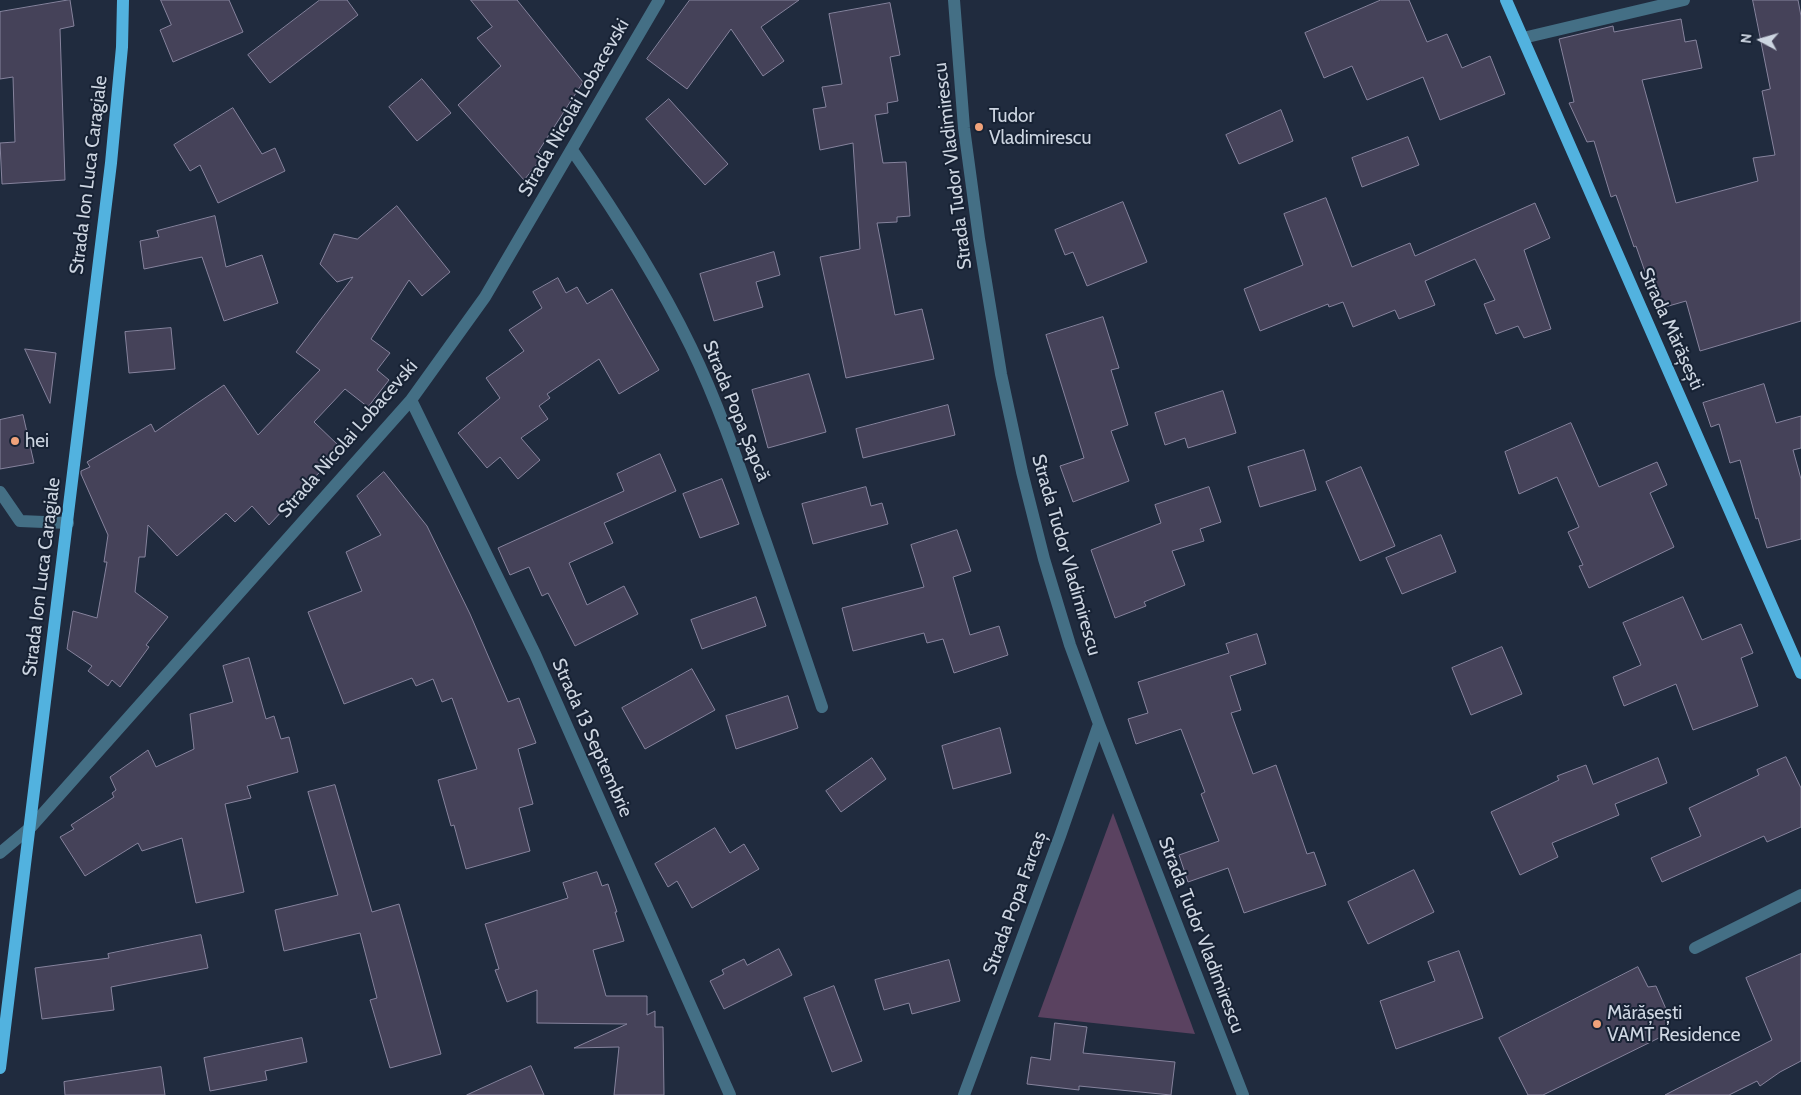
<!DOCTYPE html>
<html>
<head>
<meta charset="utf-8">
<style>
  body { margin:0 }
  #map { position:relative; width:1801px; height:1095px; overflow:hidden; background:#202b3e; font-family:Cabin,sans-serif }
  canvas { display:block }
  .north { position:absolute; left:1736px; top:15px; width:50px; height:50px; -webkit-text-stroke:4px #172234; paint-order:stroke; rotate:276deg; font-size:14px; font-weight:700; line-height:20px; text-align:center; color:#cdd5e1 }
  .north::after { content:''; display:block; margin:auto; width:18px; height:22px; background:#cdd5e1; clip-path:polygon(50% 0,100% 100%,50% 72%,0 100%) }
</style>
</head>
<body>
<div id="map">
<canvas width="1801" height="1095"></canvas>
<div class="north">N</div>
</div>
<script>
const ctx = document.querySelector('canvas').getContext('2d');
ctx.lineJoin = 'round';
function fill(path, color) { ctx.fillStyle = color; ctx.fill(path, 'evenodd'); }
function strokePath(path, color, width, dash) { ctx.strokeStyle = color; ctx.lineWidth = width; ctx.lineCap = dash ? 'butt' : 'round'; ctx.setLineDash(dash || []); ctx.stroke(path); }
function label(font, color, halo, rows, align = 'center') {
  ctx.font = font + ' Cabin,sans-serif'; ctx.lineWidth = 4; ctx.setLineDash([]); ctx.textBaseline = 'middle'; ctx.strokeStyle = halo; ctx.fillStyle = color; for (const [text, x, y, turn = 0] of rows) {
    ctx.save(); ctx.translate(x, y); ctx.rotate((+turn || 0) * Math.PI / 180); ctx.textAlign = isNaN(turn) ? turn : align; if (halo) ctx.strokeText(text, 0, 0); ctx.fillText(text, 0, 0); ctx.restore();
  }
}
fill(new Path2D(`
  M1113 813 1195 1034 1038 1017Z`), '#5a4260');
const building = new Path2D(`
  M70 0 74 26 60 29 65 180 2 184 0 143 15 142 13 77 0 79V12Z
  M161 0H229L243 32 173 62 160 30 171 25Z
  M320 0H347L358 15 270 83 248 55Z
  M471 0H517L583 82 538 152 543 157 524 180 458 105 501 66 477 38 492 27Z
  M690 0H799L761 27 784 61 763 76 731 29 687 89 647 59Z
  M1381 0H1409L1427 42 1447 34 1462 68 1490 56 1505 94 1440 120 1423 77 1367 100 1352 66 1324 78 1305 33Z
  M1753 0H1798L1801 16V321L1700 351 1686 301 1658 309 1636 246 1634 247 1616 195 1611 197 1594 141 1587 142 1569 103 1574 102 1559 39 1613 26 1614 32 1681 19 1685 42 1696 40 1702 68 1642 80 1676 203 1758 181 1753 158 1775 155 1762 91 1770 89Z
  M890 3 900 55 890 57 898 101 887 103 888 113 875 115 883 163 906 162 910 216 897 217V222L877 223 895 315 922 309 934 359 846 378 820 257 860 249 853 143 820 150 813 109 826 107 822 87 842 84 829 14Z
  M422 79 451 113 417 141 389 107Z
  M669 99 728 164 705 185 646 119Z
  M233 108 262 154 275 148 285 171 218 203 200 165 190 171 174 145Z
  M1281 110 1293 141 1239 164 1226 135Z
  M1408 137 1419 165 1362 187 1352 158Z
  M1326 198 1352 267 1410 243 1415 256 1535 203 1550 238 1524 250 1551 329 1524 338 1518 326 1496 334 1484 304 1495 300 1475 259 1425 281 1435 305 1399 319 1395 310 1353 327 1343 302 1329 307 1328 304 1260 331 1244 289 1303 265 1284 214Z
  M1123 202 1147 262 1087 286 1073 252 1065 255 1055 230Z
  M397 206 450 272 422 296 409 280 371 339 390 353 377 370 389 380 368 407 345 389 314 422 339 446 316 470 319 473 282 507 284 509 269 525 252 506 235 522 226 513 177 556 148 525 145 557H139L135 592 168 617 146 645 149 647 120 687 112 680 108 686 88 671 92 666 67 649 73 611 97 618 107 562H104L108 535 81 474V471L90 467 87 462 151 424 155 432 224 385 258 435 320 370 296 352 353 277 337 282 320 264 334 234 357 239Z
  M215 216 226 267 262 255 278 303 224 321 202 257 144 269 140 241 159 237 157 231Z
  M774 252 780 275 756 282 763 307 714 321 700 274Z
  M558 278 566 293 577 287 587 304 612 289 659 370 619 394 599 359 547 394 550 398 539 406 548 419 521 438 540 460 518 479 500 457 487 468 458 433 500 398 486 378 524 351 509 330 542 308 533 292Z
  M1103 317 1119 368 1111 370 1128 425 1111 431 1129 481 1073 502 1060 466 1084 458 1046 335Z
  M171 328 175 369 129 373 125 332Z
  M25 349 56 353 50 403Z
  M809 374 826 432 768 448 752 390Z
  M1764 384 1776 423 1801 416V448L1793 450 1801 479V539L1767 548 1758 518 1756 519 1740 460 1730 463 1719 424 1711 427 1703 403Z
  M1223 391 1236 433 1188 448 1185 438 1165 445 1155 413Z
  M948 405 955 435 863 458 856 429Z
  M23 415 34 463 0 469V420Z
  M1571 423 1599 487 1657 462 1667 485 1650 493 1674 547 1589 588 1579 566 1583 565 1568 532 1579 527 1557 477 1519 494 1505 452Z
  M1304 450 1316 490 1260 507 1248 467Z
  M660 454 676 491 604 523 613 543 569 563 587 605 624 586 638 614 575 646 548 593 542 596 529 567 510 575 498 548 624 491 617 474Z
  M1361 467 1395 546 1360 561 1326 482Z
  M384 472 427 526 470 614 508 702 519 698 536 743 518 749 533 804 519 808 530 851 466 869 454 825 451 826 438 780 477 769 452 698 442 702 433 679 416 686 412 678 344 704 308 612 362 591 346 552 381 535 357 496Z
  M722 479 739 524 700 538 683 494Z
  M866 487 871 506 882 503 888 524 813 544 802 504Z
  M1209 487 1221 522 1200 529 1204 541 1172 551 1185 585 1144 602 1146 606 1115 618 1091 550 1161 523 1155 505Z
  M957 530 971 571 953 577 970 635 999 626 1008 655 954 673 943 639 927 643 924 633 853 651 842 608 924 587 911 545Z
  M1441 535 1456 572 1402 594 1386 558Z
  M756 597 766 626 702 649 691 620Z
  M1683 597 1702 640 1741 624 1753 653 1741 658 1758 706 1693 730 1676 684 1624 706 1613 677 1641 665 1623 623Z
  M1257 634 1266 664 1230 676 1241 710 1231 713 1253 774 1276 765 1307 854 1314 852 1326 885 1244 913 1228 868 1188 882 1179 855 1219 841 1201 794 1205 792 1181 729 1136 744 1128 719 1148 713 1138 682 1229 653 1226 644Z
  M1502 647 1522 694 1471 715 1452 668Z
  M249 658 266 719 274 716 281 739 289 737 298 772 247 786 251 798 225 804 244 892 196 903 182 838 142 851 138 843 85 876 60 837 74 829 71 825 114 797 112 793 116 790 110 777 148 750 156 767 194 749 190 714 233 702 223 666Z
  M692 669 715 710 645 749 622 708Z
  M788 696 798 728 736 749 726 716Z
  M1000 728 1011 773 953 789 942 746Z
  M1786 757 1801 788V827L1767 842 1764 836 1662 882 1651 858 1701 836 1689 808 1759 775 1757 770Z
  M872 758 886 779 841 812 826 791Z
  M1658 758 1667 783 1615 804 1619 815 1552 843 1558 857 1520 875 1491 812 1559 780 1557 776 1586 765 1593 784Z
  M335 785 372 912 399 904 441 1054 390 1068 370 1000 377 998 360 933 284 951 275 910 338 895 308 792Z
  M715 828 730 853 744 844 759 869 692 908 677 881 668 887 655 864Z
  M1414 870 1434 912 1368 944 1348 902Z
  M597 872 602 886 608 884 617 912H615L624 941 593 950 606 996H647V1015L655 1011V1027H663L664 1095H614L619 1047 574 1048 627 1024 537 1023V990L507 1002 495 970 499 969 485 924 568 898 563 883Z
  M201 935 208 968 111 987 114 1010 42 1019 35 968 109 958 108 954Z
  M779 949 792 975 724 1009 710 981 724 974 722 970 744 959 747 965Z
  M1459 951 1483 1018 1396 1049 1380 1001 1435 981 1428 962Z
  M1801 954V1061L1780 1072 1760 1086 1757 1081 1729 1095H1665L1772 1040 1746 978Z
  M949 960 960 1001 912 1014 909 1003 884 1010 875 980Z
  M1638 967 1648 987 1656 986 1666 1009 1662 1015 1671 1032 1543 1095H1528L1499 1038Z
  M834 986 862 1061 832 1072 804 998Z
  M1055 1023 1087 1027 1083 1053 1175 1062 1171 1095 1079 1086V1090L1027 1084 1031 1057 1050 1060Z
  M302 1038 307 1062 265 1071 267 1080 210 1091 204 1058Z
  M531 1066 544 1095H467Z
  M161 1067 165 1095H65L64 1082Z`);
fill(building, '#454259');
strokePath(building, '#86839d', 1);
strokePath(new Path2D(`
  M954 0 964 128 979 239 1001 374 1022 472 1044 559 1070 645 1099 724 1243 1095
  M1523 38 1684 0
  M572 150C616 213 658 279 691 347 718 403 738 462 758 520 780 582 801 645 822 707
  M411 400 535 654 730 1095
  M0 492 20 521 68 523
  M0 853 31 827 411 400 485 297 659 0
  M1695 948 1801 895
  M964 1095 1060 836 1099 724`), '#446f85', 12);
strokePath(new Path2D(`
  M1506 0 1801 673
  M0 1068 111 163 122 47 123 0`), '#52b2df', 12);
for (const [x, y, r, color] of [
  [979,127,5,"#f0a27a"],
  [15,441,5,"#f0a27a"],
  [1597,1024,5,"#f0a27a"]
]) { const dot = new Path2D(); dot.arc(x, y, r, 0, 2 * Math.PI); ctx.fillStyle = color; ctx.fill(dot); strokePath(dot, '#172234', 2); }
label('19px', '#cdd5e1', '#172234', [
  ["Strada Nicolai Lobacevski",574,108,-60],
  ["Strada Tudor Vladimirescu",953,166,-97],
  ["Strada Ion Luca Caragiale",89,175,-83],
  ["Strada Mărășești",1671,329,66],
  ["Strada Popa Șapcă",736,411,68],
  ["Strada Nicolai Lobacevski",348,439,-49],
  ["Strada Tudor Vladimirescu",1066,555,74],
  ["Strada Ion Luca Caragiale",42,577,-83],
  ["Strada 13 Septembrie",592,738,66],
  ["Strada Popa Farcaș",1015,903,-70],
  ["Strada Tudor Vladimirescu",1201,935,69]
]);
label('19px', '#cdd5e1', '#172234', [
  ["Tudor",989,116],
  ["Vladimirescu",989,138],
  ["hei",25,441],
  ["Mărășești",1607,1013],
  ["VAMT Residence",1607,1035]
], 'left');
</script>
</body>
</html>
